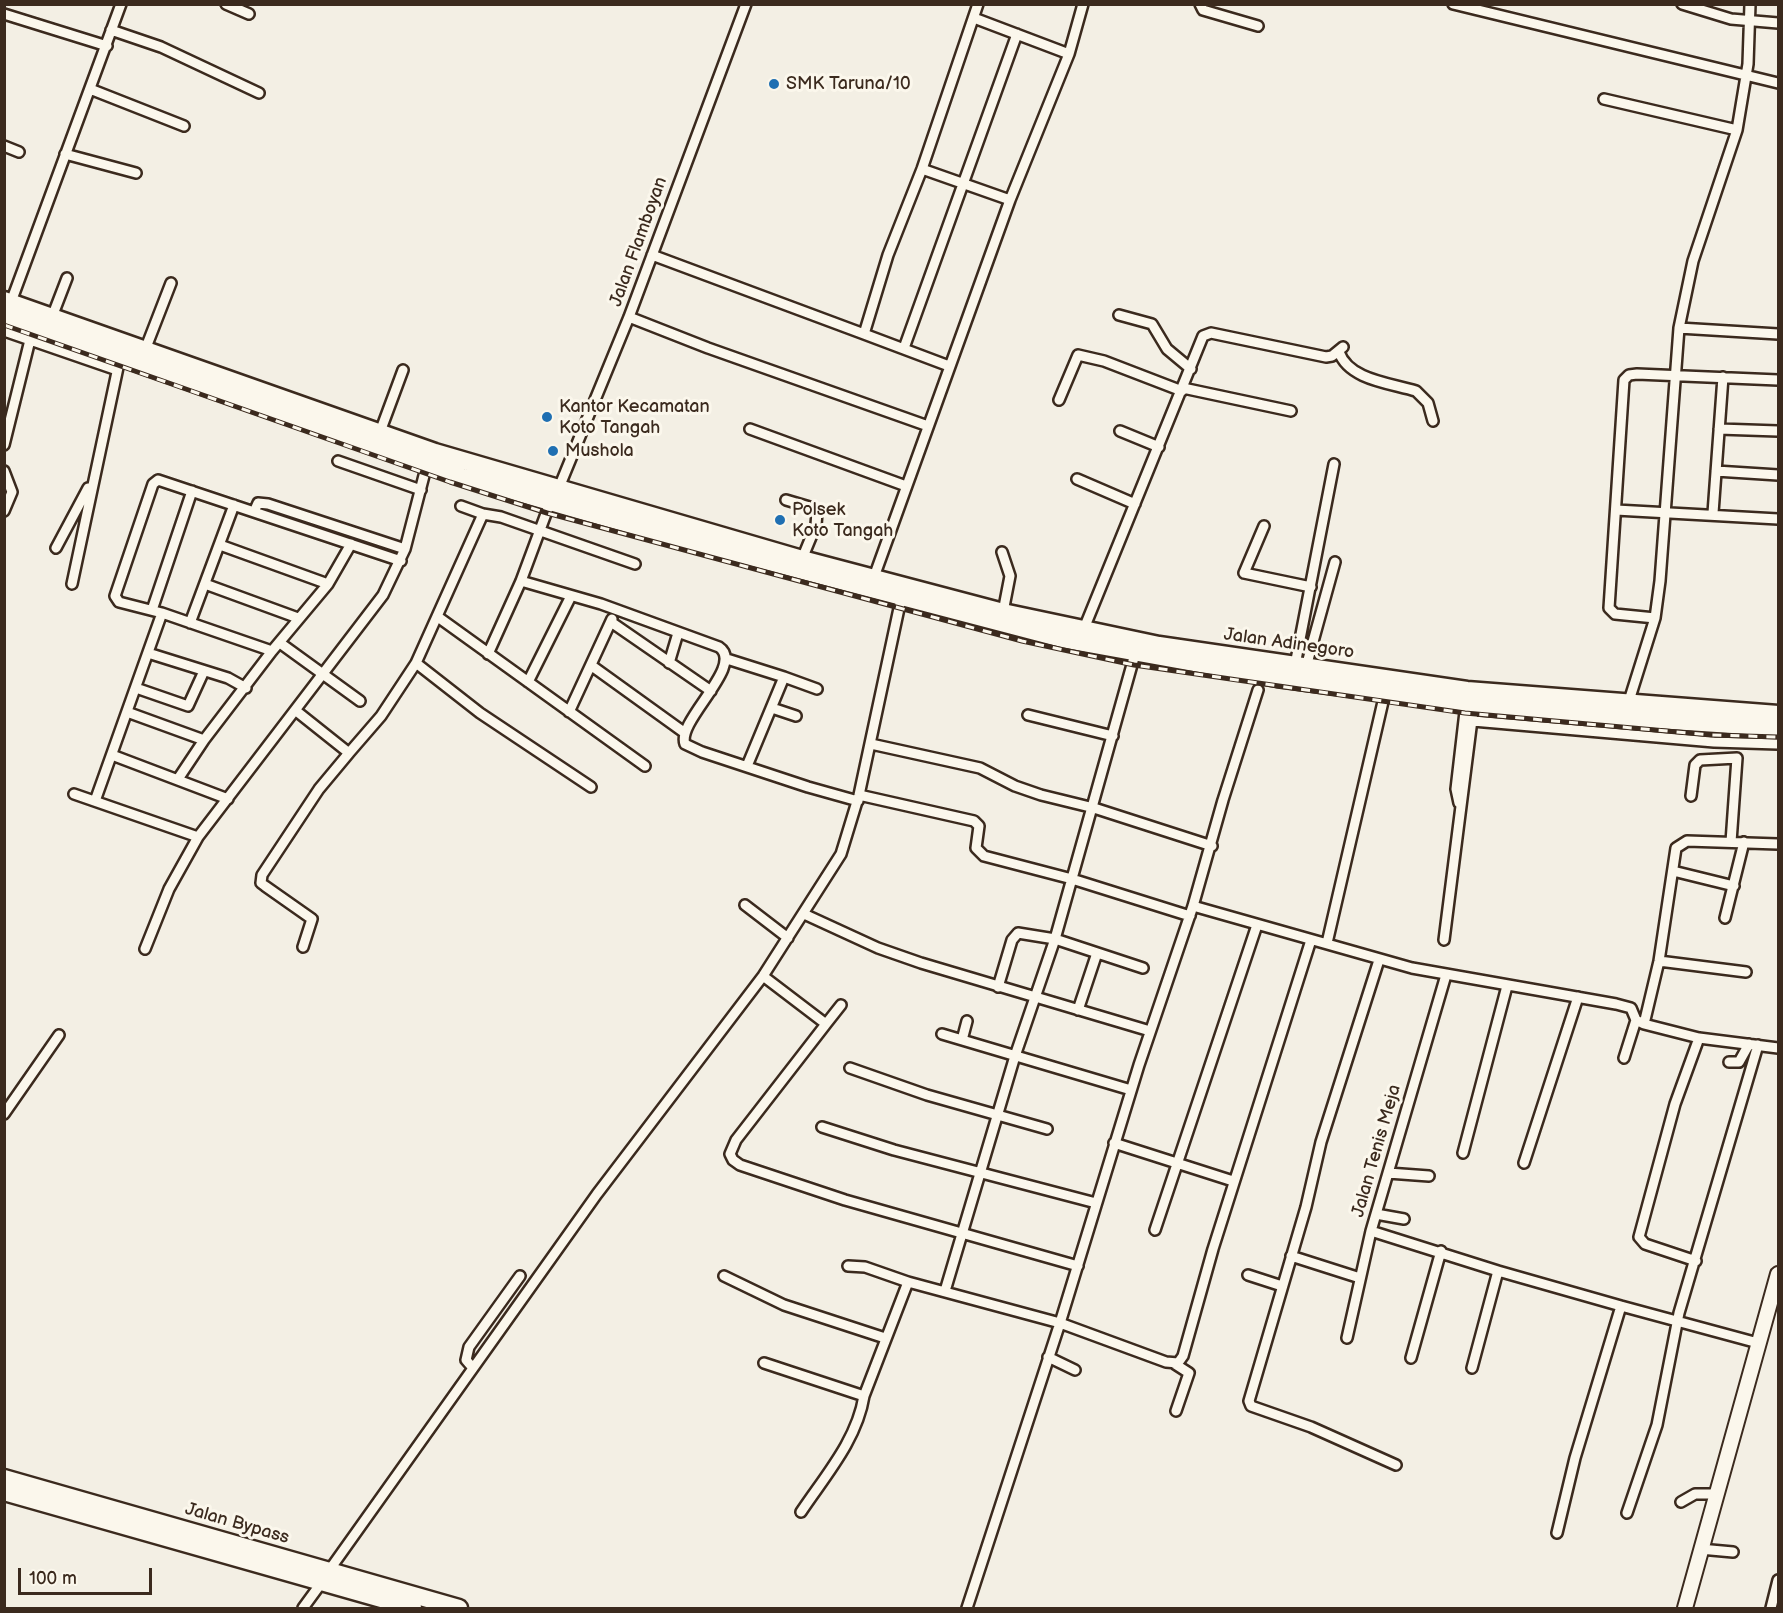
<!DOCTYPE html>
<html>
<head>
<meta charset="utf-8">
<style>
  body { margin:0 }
  #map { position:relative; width:1783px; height:1613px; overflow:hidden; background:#f3efe4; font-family:"Balsamiq Sans",sans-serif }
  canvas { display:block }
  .frame { position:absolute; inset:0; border:6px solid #3b2a1e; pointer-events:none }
  .scale { position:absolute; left:18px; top:1568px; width:134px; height:27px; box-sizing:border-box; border:3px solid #3b2a1e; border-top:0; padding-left:8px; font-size:18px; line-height:21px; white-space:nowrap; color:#3b2a1e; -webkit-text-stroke:4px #fbf7ec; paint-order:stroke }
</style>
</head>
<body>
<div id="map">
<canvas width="1783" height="1613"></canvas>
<div class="frame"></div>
<div class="scale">100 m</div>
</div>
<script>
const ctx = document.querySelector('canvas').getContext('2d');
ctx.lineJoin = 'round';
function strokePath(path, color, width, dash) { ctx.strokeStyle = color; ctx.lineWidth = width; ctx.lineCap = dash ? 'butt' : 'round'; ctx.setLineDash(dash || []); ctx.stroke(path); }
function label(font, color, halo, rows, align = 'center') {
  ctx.font = font + ' "Balsamiq Sans",sans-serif'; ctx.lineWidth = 6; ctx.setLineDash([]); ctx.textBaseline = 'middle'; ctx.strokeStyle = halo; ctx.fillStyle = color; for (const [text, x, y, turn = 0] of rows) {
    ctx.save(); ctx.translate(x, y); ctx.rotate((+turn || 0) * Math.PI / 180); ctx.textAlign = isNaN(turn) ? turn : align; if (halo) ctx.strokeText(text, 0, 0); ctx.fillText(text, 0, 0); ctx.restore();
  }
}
const street = new Path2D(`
  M226 4 249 14
  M1200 4 1203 10 1258 26
  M1453 4 1778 83
  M1682 4 1731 19 1778 23
  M4 14 107 46
  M974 18 1069 54
  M111 30 161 47 259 93
  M90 89 184 126
  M1604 99 1737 130
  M4 146 19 152
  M65 154 136 173
  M922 169 1010 200
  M652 255 864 334
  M11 302 121 4
  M1119 315 1152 324 1167 349 1191 369
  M52 317 67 278
  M629 317 708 348 928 426
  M1679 328 1778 334
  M4 331 117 370
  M904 348 1017 34
  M145 350 171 283
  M1339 352C1349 380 1390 383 1416 391L1428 403 1433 421
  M949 366 864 334 888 255 922 169 978 4
  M1183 388 1291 411
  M1059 400 1078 355 1104 361 1182 391
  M750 429 906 486
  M1719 429 1778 431
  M1120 431 1159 447
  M380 432 403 370
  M4 445 30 340
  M338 461 421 490
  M4 471 12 492 4 511
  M1716 471 1778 475
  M1077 479 1135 504
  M558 490 629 317 746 4
  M786 500 813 508 817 512 816 525 802 559
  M461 506 483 514
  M1616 510 1778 519
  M254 512 258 503 268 504 405 549
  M1713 513 1723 377
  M1264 526 1244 573 1311 587
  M220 545 328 584
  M56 548 88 488
  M1002 552 1010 576 1003 612
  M874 577 1010 200 1069 54 1083 4
  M521 581 601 604 719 647C746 665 676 721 685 744L702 752 808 787 858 801
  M72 584 120 358
  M205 584 298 618
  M152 610 192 491
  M162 613 119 602 115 596 153 484 158 480 401 561
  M438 617 645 766
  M1655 618 1615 614 1609 608 1624 380 1629 375 1637 374 1778 380
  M611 622 711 691
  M190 623 234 505
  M1083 631 1203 336 1211 333 1326 357 1332 356 1343 347
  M280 643 360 701
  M148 653 228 678 246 688
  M488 654 521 581 550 503
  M727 659 784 677 747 766
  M416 663 480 713 591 787
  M669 663 678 633
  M1295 665 1334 464
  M592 666 685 733
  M1306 667 1335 562
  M784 677 817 689
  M528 682 571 596
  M136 688 188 706 204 671
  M1628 704 1655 618 1660 581 1679 328 1693 261 1737 130 1748 64 1750 4
  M772 708 796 716
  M295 710 349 753 319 789 262 875 261 883 265 886 312 919 303 947
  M127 712 204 740
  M569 712 612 619
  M1028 715 1113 736
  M1473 721 1714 742 1778 744
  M871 744 980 768 1015 786 1041 795 1094 808 1212 846
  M349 753 381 716 416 663 483 514 501 517 635 564
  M112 755 228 799
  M178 779 204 740 272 651 328 584 351 544
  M74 794 198 837
  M859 795 974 821 979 826 976 848 984 856 1072 879 1190 916
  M1691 796 1695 765 1700 760 1737 758 1731 842
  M95 801 162 613 272 651
  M1459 803 1456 789 1466 703
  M1778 844 1687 841 1676 848 1659 961 1644 1024 1699 1038 1778 1048
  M1673 871 1734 886
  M745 905 788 938
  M1193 906 1412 968 1616 1004 1631 1008 1636 1020 1644 1024
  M804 914 878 948 921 963 1150 1031
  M1725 918 1744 842
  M1444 940 1474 704
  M1327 943 1385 693
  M145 949 169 889 198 837 383 595 405 549 427 464
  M1379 960 1321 1142 1306 1207 1249 1401 1251 1406 1311 1427 1396 1465
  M1659 961 1746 972
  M763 976 826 1024 841 1005
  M998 987 1012 940 1018 933 1055 939 1143 968
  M1078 1010 1097 953
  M826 1024 736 1140 730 1154 733 1160 740 1165 845 1200 1078 1266
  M942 1034 1131 1090
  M962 1040 967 1021
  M1624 1058 1636 1020
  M1729 1062H1739L1749 1044
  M850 1068 927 1095 1047 1129
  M4 1114 59 1035
  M822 1127 894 1150 1096 1203
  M1114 1143 1233 1181
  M1463 1153 1507 986
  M1524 1163 1578 997
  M1388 1173 1429 1176
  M1376 1214 1404 1219
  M1155 1230 1257 925
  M1371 1231 1498 1271 1472 1368
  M1291 1256 1360 1278
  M1696 1261 1645 1244 1639 1237 1675 1104 1699 1038
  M848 1266 865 1267 908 1282 1060 1323 1166 1362 1178 1363 1183 1356 1213 1249 1311 940
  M1498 1271 1621 1306
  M1248 1275 1282 1286
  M724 1276 784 1305 885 1338
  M945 1291 1015 1056 1055 939 1135 654
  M1347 1338 1371 1231 1446 975
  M1048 1357 1075 1370
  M1411 1358 1441 1251
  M764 1363 864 1396
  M1175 1364 1189 1373 1176 1411
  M473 1368 466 1360 469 1347 520 1276
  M1681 1502 1695 1494H1715
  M801 1512C825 1476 857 1440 864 1396L908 1282
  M1627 1513 1657 1425 1679 1313 1758 1045
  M1557 1533 1575 1458 1621 1306 1758 1343
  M1700 1549 1733 1552
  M328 1572 597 1194 763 976 841 854 859 795 901 599
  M303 1608 322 1582
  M967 1608 1060 1323 1139 1065 1193 906 1223 800 1258 690
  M1771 1608 1778 1580`);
const secondary = new Path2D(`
  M1685 1608 1778 1274`);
const highway = new Path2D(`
  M4 300 435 452 802 559 1003 612 1159 645 1467 690 1778 714
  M4 316 463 477 669 536 1066 640 1277 678 1474 704 1626 718 1778 728
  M4 1478 459 1608
  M4 1492 413 1608`);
strokePath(street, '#3b2a1e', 14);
strokePath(secondary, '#3b2a1e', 18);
strokePath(highway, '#3b2a1e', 21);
strokePath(street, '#fbf7ec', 9);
strokePath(secondary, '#fbf7ec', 14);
strokePath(highway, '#fbf7ec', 16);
const rail = new Path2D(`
  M4 325 450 482 547 513 1022 641 1134 665 1465 713 1711 735 1778 737`);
strokePath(rail, '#3b2a1e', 5);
strokePath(rail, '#fbf7ec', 3, [9]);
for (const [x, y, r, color] of [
  [774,84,6,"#1f6fb2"],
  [547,417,6,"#1f6fb2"],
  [553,451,6,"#1f6fb2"],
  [780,520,6,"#1f6fb2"]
]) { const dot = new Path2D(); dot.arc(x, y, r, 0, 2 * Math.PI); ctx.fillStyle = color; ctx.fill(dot); strokePath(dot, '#fbf7ec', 2); }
label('18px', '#3b2a1e', '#fbf7ec', [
  ["SMK Taruna/10",786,84],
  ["Kantor Kecamatan",559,407],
  ["Koto Tangah",559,428],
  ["Mushola",565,451],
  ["Polsek",792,510],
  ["Koto Tangah",792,531]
], 'left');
label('18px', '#3b2a1e', '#fbf7ec', [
  ["Jalan Flamboyan",639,242,-70],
  ["Jalan Adinegoro",1289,644,8],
  ["Jalan Tenis Meja",1377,1151,-74],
  ["Jalan Bypass",237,1524,16]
]);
</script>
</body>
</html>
